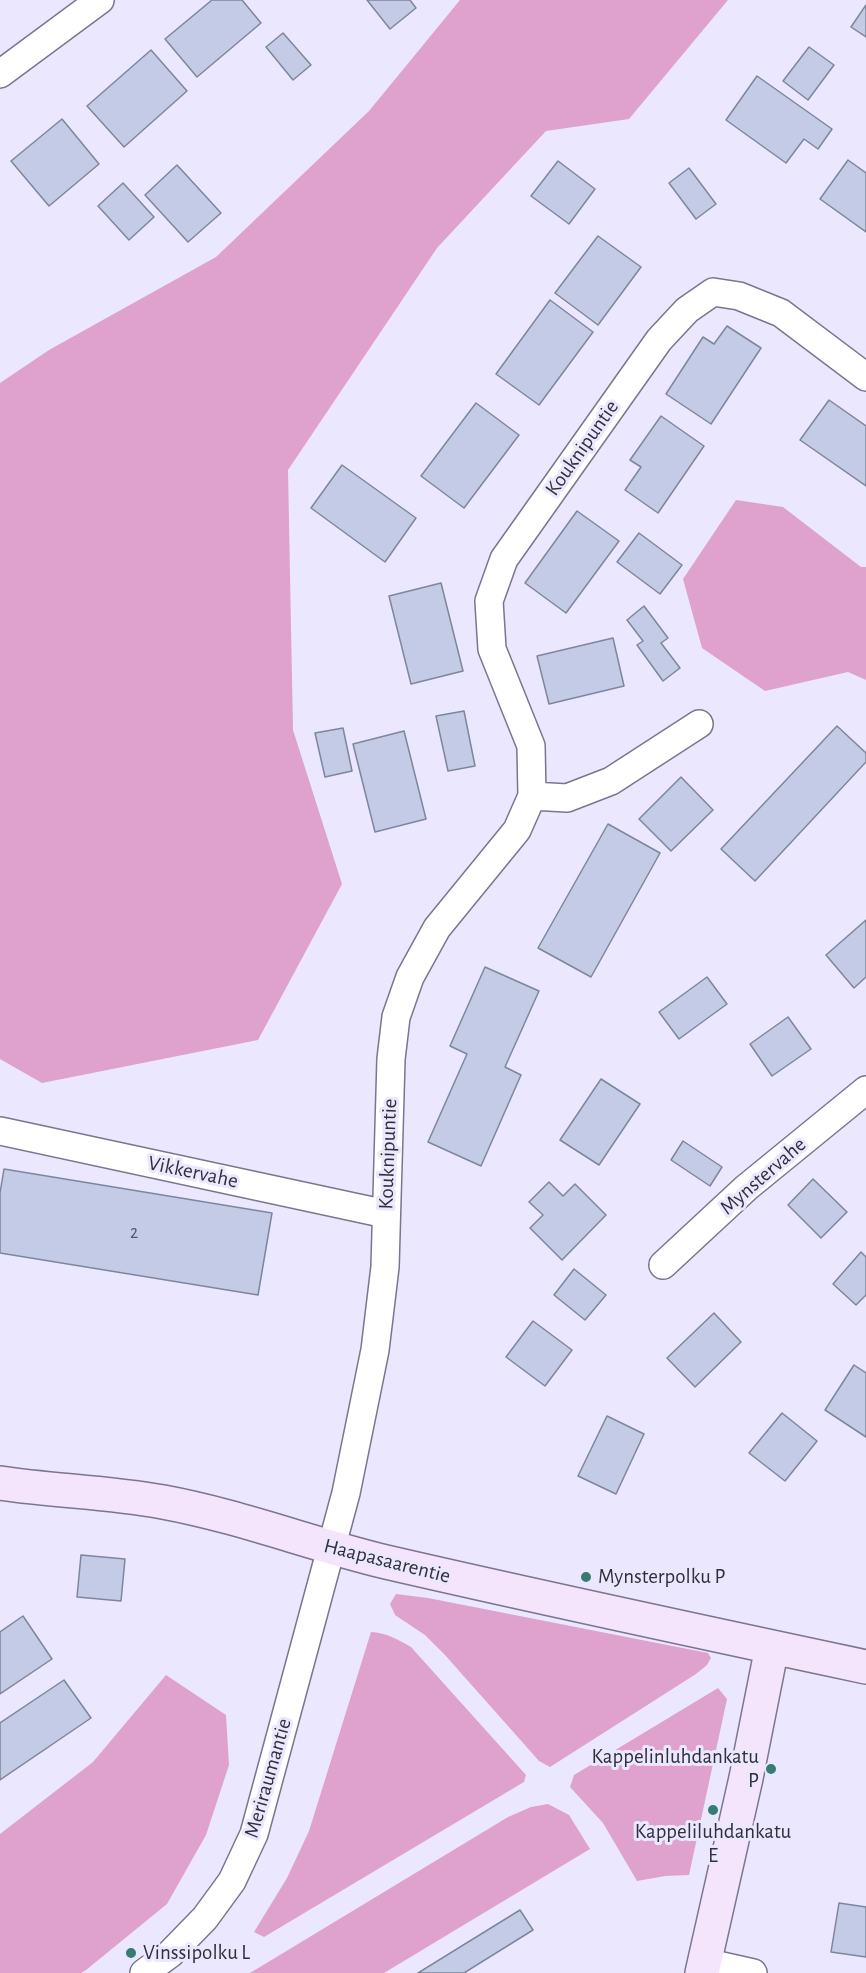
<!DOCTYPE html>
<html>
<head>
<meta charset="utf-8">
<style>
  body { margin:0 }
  canvas { display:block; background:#eae7fe }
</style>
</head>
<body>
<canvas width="866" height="1973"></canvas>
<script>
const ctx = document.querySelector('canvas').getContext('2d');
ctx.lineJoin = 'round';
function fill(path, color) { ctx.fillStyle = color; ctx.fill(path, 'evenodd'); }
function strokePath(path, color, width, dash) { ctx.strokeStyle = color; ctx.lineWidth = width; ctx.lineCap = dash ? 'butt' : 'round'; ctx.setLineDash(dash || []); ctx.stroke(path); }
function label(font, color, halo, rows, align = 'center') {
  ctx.font = font + ' "Alegreya Sans",sans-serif'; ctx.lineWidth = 6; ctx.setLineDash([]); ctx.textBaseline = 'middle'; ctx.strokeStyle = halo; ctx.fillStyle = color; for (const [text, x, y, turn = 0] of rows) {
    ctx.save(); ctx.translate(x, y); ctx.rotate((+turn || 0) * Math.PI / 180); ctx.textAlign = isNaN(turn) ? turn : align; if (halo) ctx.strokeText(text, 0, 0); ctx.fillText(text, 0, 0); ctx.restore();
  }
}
fill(new Path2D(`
  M460 0H728L629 119 546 131 437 248 288 470 293 730 342 884 258 1040 42 1083 0 1059V383L49 350 216 257 369 111Z
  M736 500 783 507 861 567H866V680L848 672 765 691 702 648 683 579Z
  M396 1594 428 1598 708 1653 711 1658 707 1665 696 1674 550 1767 539 1761 445 1655 425 1635 395 1615 390 1604Z
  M371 1632C387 1633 397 1639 411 1647L526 1775 524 1782 264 1937 254 1932 287 1878 309 1831Z
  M166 1675 226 1715 229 1765 206 1835 167 1904 86 1970 81 1973H0V1834L93 1762Z
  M718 1688 727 1699 689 1875 665 1876 637 1881 603 1823 570 1787 574 1775Z
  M548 1804 569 1815 590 1849 384 1973H250L508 1817 531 1807Z`), '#dfa2cf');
const building = new Path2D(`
  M212 0H242L261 23 197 77 165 39Z
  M367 0H410L416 8 390 29Z
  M866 5V37L851 27Z
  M283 33 311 65 293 80 266 47Z
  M809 47 834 65 808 100 783 81Z
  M151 50 187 91 124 147 87 106Z
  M757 76 832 129 818 149 804 139 786 163 726 120Z
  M62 119 99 164 49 206 11 161Z
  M848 160 866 173V232L820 199Z
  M558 161 595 189 569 224 531 196Z
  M177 165 221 213 188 242 145 195Z
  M689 168 716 204 696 219 669 183Z
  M123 183 154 217 129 240 98 206Z
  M598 236 641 267 598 325 555 293Z
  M550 300 593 332 539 405 496 374Z
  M727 326 761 348 711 424 666 394 703 337 714 344Z
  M829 400 866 426V486L800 440Z
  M476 403 519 435 464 508 421 476Z
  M661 416 704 446 658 513 625 490 641 467 630 460Z
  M342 465 416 518 385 562 311 508Z
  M577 511 619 541 566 613 525 583Z
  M639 533 682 565 660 594 617 562Z
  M441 583 463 671 411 684 389 596Z
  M644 606 668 638 661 643 680 668 663 681 637 645 643 641 627 620Z
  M613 638 624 686 549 704 537 656Z
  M464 711 475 766 448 771 436 716Z
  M837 726 866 753V762L755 881 721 849Z
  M343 728 352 771 325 777 315 733Z
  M404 731 426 819 375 832 353 744Z
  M681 777 713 810 671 851 639 819Z
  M608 824 660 853 591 977 538 948Z
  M866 920V977L854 988 826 955Z
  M485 967 539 991 505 1067 521 1075 481 1166 428 1142 467 1054 450 1046Z
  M707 977 727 1004 679 1039 659 1012Z
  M788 1017 811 1049 772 1076 750 1044Z
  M601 1079 640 1104 599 1165 560 1140Z
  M683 1141 722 1167 710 1186 671 1160Z
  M4 1169 272 1213 258 1295 0 1253V1193Z
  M813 1179 847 1212 821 1238 788 1205Z
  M549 1182 563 1196 575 1184 606 1215 562 1260 530 1228 543 1215 529 1202Z
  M861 1252 866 1257V1295L856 1305 833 1284Z
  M574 1269 606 1295 585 1320 554 1295Z
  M714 1313 741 1342 695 1387 667 1358Z
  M533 1321 572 1350 545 1386 506 1357Z
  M854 1365 866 1373V1437L825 1410Z
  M782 1413 817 1441 785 1481 749 1453Z
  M607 1416 644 1434 616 1494 578 1476Z
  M81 1555 125 1559 121 1601 77 1597Z
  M23 1616 52 1659 0 1694V1632Z
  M64 1680 91 1718 0 1780V1723Z
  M839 1903 866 1907V1957L831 1952Z
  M520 1910 533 1930 464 1973H418Z`);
fill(building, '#c3cbe6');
strokePath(building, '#7e869e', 1.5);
const minor = new Path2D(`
  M0 74 100 0
  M532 796 531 746 492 649 489 601 504 559 659 340 687 310 713 292 739 296 781 313 866 377
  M0 1131 386 1214
  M663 1265 746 1188 866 1090
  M704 1962 753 1973
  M144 1973 170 1954 205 1918 232 1881 254 1834 346 1493 375 1350 385 1267 391 1059 396 1017 410 977 437 928 517 830 532 796 567 798 611 781 699 724`);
const secondary = new Path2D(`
  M0 1483C54 1491 109 1492 163 1502 239 1516 311 1544 386 1562 546 1599 706 1633 866 1667
  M702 1973 746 1778 772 1647`);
strokePath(minor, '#7a768e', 30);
strokePath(secondary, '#7a768e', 36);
strokePath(minor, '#fff', 27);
strokePath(secondary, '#f4e5fc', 33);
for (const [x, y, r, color] of [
  [586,1577,6,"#367c73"],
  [771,1769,6,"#367c73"],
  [713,1810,6,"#367c73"],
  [131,1953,6,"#367c73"]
]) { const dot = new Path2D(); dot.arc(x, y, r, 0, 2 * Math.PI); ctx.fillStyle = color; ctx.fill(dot); strokePath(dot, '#eae7fe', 2); }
label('18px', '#565765', null, [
  ["2",134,1233]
]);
label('21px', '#31303a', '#eae7fe', [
  ["Kouknipuntie",582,448,-55],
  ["Kouknipuntie",388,1154,-88],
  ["Vikkervahe",193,1172,12],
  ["Mynstervahe",763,1176,-41],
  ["Haapasaarentie",387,1561,14],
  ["Meriraumantie",268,1778,-74]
]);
label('21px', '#31303a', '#eae7fe', [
  ["Mynsterpolku P",598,1577],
  ["Kappelinluhdankatu",759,1757,"right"],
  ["P",759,1781,"right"],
  ["Kappeliluhdankatu",713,1832,"center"],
  ["E",713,1856,"center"],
  ["Vinssipolku L",143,1953]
], 'left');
</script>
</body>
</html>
